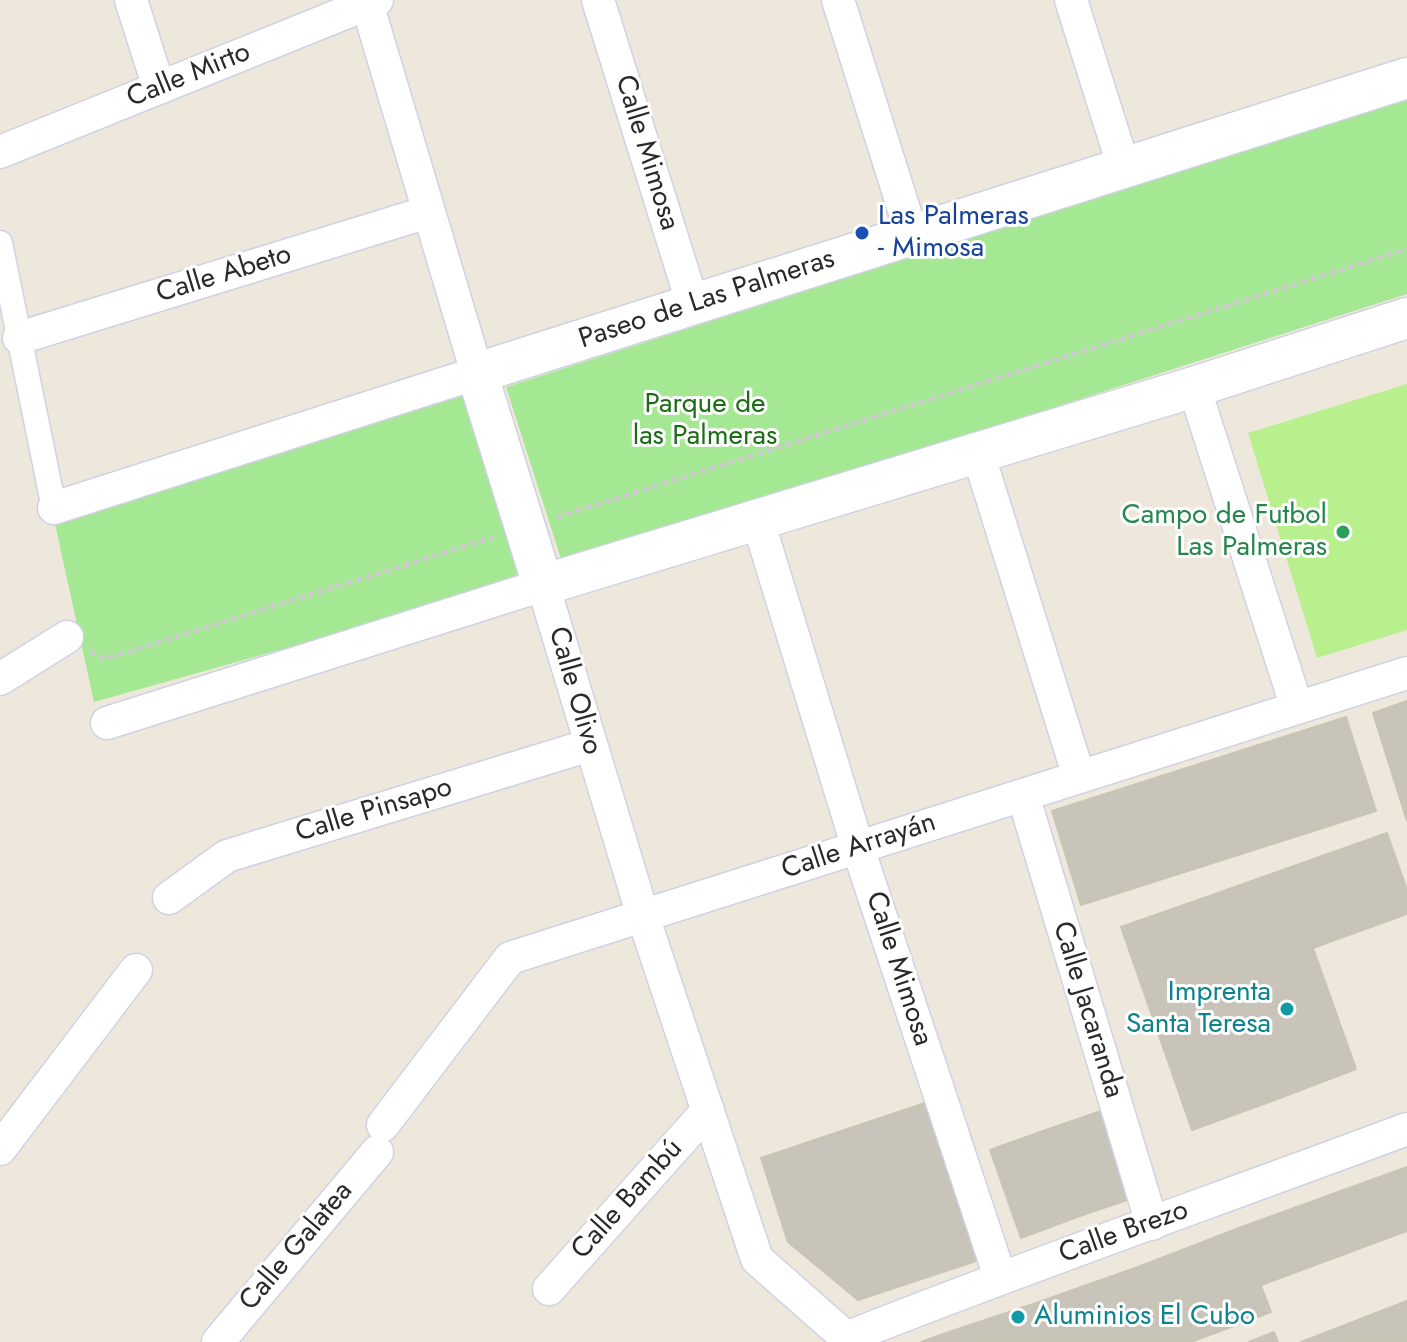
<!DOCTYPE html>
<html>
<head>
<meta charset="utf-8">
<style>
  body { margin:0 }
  canvas { display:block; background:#ede8db }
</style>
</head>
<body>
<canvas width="1407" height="1342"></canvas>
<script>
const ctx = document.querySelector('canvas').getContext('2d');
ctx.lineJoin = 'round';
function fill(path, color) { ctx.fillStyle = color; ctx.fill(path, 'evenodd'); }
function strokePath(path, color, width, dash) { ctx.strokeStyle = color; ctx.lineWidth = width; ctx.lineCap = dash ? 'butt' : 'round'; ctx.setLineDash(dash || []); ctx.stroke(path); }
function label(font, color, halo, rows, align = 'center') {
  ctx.font = font + ' Jost,sans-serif'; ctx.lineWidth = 6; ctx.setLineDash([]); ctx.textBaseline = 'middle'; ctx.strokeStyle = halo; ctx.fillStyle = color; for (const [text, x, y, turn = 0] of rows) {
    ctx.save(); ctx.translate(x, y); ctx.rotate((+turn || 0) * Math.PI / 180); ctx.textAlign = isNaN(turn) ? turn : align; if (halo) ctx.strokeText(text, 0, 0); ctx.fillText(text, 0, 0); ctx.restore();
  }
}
fill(new Path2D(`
  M1407 98V294L563 565 506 387Z
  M466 395 522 582 94 702 55 524Z`), '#a5e893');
fill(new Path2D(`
  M1407 384V630L1317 658 1248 433Z`), '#b9f08e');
const building = new Path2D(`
  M1407 701V821L1373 713Z
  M1346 717 1376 811 1081 905 1052 811Z
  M1387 833 1407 890V914L1313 948 1356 1069 1272 1101 1201 899Z
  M1201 899 1272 1101 1192 1130 1121 927Z
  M925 1103 976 1261 858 1300 788 1242 761 1158Z
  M1101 1111 1130 1199 1077 1217 1046 1130Z
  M1046 1130 1077 1217 1021 1238 990 1150Z
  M1407 1167V1231L1261 1285 1239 1228Z
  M1239 1228 1271 1312 1191 1342H1167L1138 1267Z
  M1138 1267 1167 1342H1050L1036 1303Z
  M1407 1301V1342H1301Z
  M1036 1303 1050 1342H921L955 1330Z
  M1274 1332 1278 1342H1249Z`);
fill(building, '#c8c4ba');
strokePath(building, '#c9c4b4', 2);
const pedestrian = new Path2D(`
  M0 243 54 508`);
const minor = new Path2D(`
  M131 0 159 88
  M598 0 693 305
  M838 0 912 235
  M1071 0 1124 168
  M0 152 377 0
  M19 338 428 212
  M1194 387 1297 708
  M978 453 1079 777
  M54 508 477 373 366 0
  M758 521 858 848 1000 1277
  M0 679 67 637
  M107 723 543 585 643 916 757 1259 851 1342
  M1023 795 1152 1224
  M169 898 227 856 590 745
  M383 1125 510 958 1407 673
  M0 1149 136 970
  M549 1289 708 1110
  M218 1342 377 1152
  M843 1342 846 1338C1032 1264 1220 1199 1407 1129`);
const tertiary = new Path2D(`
  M1407 78 477 373 543 585 1194 387 1407 318`);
strokePath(pedestrian, '#d0d1e4', 27);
strokePath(minor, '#d0d1e4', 35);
strokePath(tertiary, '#d0d1e4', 43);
strokePath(new Path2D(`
  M557 517 1407 249
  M90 651 105 659 494 537`), '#ccc', 5, [6, 4]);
strokePath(pedestrian, '#fff', 24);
strokePath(minor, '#fff', 32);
strokePath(tertiary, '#fff', 40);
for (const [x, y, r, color] of [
  [862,233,8,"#1a4fb4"],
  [1343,532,8,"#2e9e5b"],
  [1287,1009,8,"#0f9aa8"],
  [1018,1317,8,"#0f9aa8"]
]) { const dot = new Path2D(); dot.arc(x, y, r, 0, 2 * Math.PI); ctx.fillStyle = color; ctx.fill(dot); strokePath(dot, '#fff', 3); }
label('28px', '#2a2a2a', '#fff', [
  ["Calle Mirto",189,76,-22],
  ["Calle Mimosa",646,153,73],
  ["Calle Abeto",224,275,-17],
  ["Paseo de Las Palmeras",707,300,-18],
  ["Calle Olivo",574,691,74],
  ["Calle Pinsapo",374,811,-17],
  ["Calle Arrayán",859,847,-18],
  ["Calle Mimosa",898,969,72],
  ["Calle Jacaranda",1087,1010,73],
  ["Calle Bambú",628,1200,-48],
  ["Calle Brezo",1124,1233,-20],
  ["Calle Galatea",297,1247,-50]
]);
label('28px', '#164399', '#fff', [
  ["Las Palmeras",878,217],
  ["- Mimosa",878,249]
], 'left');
label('28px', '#1b6c15', '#fff', [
  ["Parque de",705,405],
  ["las Palmeras",705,437]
]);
label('28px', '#27864d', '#fff', [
  ["Campo de Futbol",1327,516],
  ["Las Palmeras",1327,548]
], 'right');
label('28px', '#0d838f', '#fff', [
  ["Imprenta",1271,993],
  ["Santa Teresa",1271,1025],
  ["Aluminios El Cubo",1034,1317,"left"]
], 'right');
</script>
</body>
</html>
